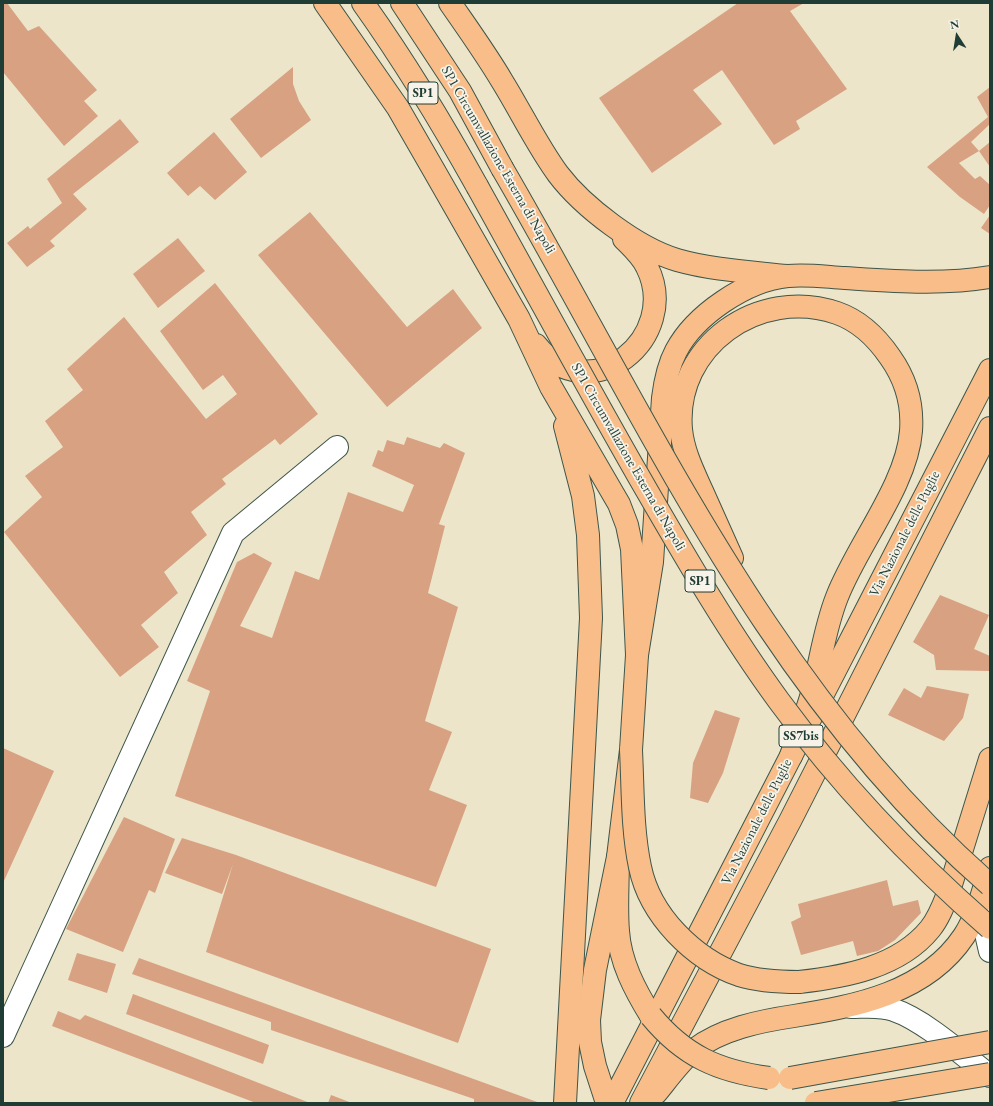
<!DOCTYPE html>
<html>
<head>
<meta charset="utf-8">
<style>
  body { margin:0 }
  #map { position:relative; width:993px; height:1106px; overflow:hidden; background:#ece5c9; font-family:"EB Garamond",serif }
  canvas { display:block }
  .frame { position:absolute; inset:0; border:4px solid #1f3d34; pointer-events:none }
  .north { position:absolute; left:937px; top:16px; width:40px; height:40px; -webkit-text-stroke:3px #f7f3e8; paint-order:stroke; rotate:348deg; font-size:11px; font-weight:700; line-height:16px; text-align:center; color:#1f3d34 }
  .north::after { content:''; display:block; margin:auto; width:14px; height:18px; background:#1f3d34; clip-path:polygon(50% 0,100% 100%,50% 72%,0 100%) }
</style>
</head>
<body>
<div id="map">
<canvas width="993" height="1106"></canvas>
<div class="frame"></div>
<div class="north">N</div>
</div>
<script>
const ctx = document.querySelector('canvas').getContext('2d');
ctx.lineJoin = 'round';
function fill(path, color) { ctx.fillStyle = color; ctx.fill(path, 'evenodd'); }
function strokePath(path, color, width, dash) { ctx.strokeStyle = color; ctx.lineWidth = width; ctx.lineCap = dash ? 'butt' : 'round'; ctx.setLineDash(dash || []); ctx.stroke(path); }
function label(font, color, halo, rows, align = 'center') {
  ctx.font = font + ' "EB Garamond",serif'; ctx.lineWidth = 3.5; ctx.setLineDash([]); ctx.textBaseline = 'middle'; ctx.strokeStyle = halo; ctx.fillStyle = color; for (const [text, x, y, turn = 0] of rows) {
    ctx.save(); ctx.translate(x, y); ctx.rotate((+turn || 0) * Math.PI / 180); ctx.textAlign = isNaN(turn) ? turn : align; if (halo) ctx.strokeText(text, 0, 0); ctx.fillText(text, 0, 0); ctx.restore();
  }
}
fill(new Path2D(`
  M3 3H7L28 31 39 26 97 90 84 101 98 116 64 146 3 72Z
  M738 3H804L790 11 847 89 796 121 800 129 774 145 722 70 693 90 722 124 652 173 599 98Z
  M293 67V84L299 101 311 120 261 158 230 119Z
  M990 87V124L971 142 979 151 959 163 975 179 980 176 990 185V205L984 214 960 197 927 167 988 117 977 97Z
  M120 119 139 142 73 194 87 209 50 241 55 246 27 267 7 243 28 226 30 229 62 203 47 179Z
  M214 132 247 172 215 200 200 186 188 196 167 173Z
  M990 142V167L979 151Z
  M310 212 407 327 453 289 482 328 387 407 258 255Z
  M990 215V234L981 228Z
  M178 238 205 271 158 308 133 274Z
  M215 283 318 414 280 445 275 439 222 479 226 484 191 512 207 535 164 572 178 593 141 625 159 647 120 677 4 532 42 497 25 476 63 447 45 421 83 390 67 369 124 317 206 419 237 394 223 375 203 390 160 331Z
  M407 437 440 448 444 443 465 453 439 524 429 521 445 526 428 593 458 607 425 721 452 732 429 790 467 805 436 887 175 796 210 691 187 681 237 562 254 553 272 563 240 626 272 638 295 571 319 580 348 492 403 512 414 485 372 466 378 450 383 452 387 440 404 445Z
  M940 595 989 615 974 649 990 656 989 671 936 670 934 655 913 642Z
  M927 686 969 694 963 718 944 741 888 715 904 688 921 698Z
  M715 710 740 718 723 773 708 803 690 798 693 763Z
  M3 748 54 771 3 883Z
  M124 817 175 839 155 893 149 890 123 952 66 929Z
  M182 838 236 855 491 949 458 1043 206 952 233 864 222 894 165 873Z
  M887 880 893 906 918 900 921 913 895 940 878 951 857 956 853 941 801 955 791 922 801 917 798 904Z
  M77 953 116 964 107 993 68 980Z
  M139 958 540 1103H474V1099L271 1030V1022L132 974Z
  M133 994 269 1045 263 1064 126 1014Z
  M58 1011 80 1020 85 1015 310 1103H256L52 1026Z
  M331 1095 352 1103H328Z`), '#d7a182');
const minor = new Path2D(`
  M3 1036 233 533 337 447`);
const tertiary = new Path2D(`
  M986 909 987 938 990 951
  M851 1007C865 1007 881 1005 894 1010 924 1020 964 1056 990 1076`);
const primary = new Path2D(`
  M799 982C845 977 899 967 930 929 939 918 944 904 949 891L990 759
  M656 1093C666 1081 682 1059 694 1050 721 1029 760 1021 794 1016 856 1006 926 993 964 936 977 916 983 891 990 868
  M607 1103 595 1066 590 1042 589 1020 595 970 618 857 631 750 637 655 652 562 663 398C665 382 668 366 676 351 695 315 746 280 788 276 806 274 827 277 845 278 893 281 942 285 990 277
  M612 1103 990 370
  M641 1103 790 821 990 428`);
const trunk = new Path2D(`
  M325 3 398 108 432 167 519 319 551 387 619 504 627 525 632 549 637 655
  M363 3C405 62 442 123 477 186
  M402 3 460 91 502 168
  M450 3C468 29 486 54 502 81 520 110 538 147 558 174 583 207 637 248 677 260 712 270 751 272 787 276
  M536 345C590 413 682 337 647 267 642 256 632 247 624 239
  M565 426 583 496 588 535 591 618 565 1103
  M732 558C722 536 712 513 702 491 693 471 683 451 681 429 674 346 759 286 837 313 860 321 877 338 890 357 905 378 913 404 911 431 907 485 857 545 837 597 825 627 821 659 813 690 807 712 798 734 791 756
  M618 857C618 882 616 907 618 931 620 962 635 990 651 1016`);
strokePath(minor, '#3e564a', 24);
strokePath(tertiary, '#3e564a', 24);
strokePath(primary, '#3e564a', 24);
strokePath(trunk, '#3e564a', 24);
strokePath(minor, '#fff', 22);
strokePath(tertiary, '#fff', 22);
strokePath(primary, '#f8bd88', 22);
strokePath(trunk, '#f8bd88', 22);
const primaryBridge = new Path2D(`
  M631 750C633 789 632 829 640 867 650 916 694 959 739 975 758 981 779 982 799 982`);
const trunkBridge = new Path2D(`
  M502 168C647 417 768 692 990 885
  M477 186C531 283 584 381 639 477 683 553 727 630 779 701 840 784 912 860 990 928
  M651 1016C684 1056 718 1071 769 1078
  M790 1078 990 1042
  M816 1103 990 1074`);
strokePath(primaryBridge, '#3e564a', 24, []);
strokePath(trunkBridge, '#3e564a', 24, []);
strokePath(primaryBridge, '#f8bd88', 22);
strokePath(trunkBridge, '#f8bd88', 22);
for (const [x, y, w] of [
  [423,93,30],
  [700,581,30],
  [801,736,44]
]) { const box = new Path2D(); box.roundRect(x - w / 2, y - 11, w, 22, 3); ctx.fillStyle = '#f7f3e8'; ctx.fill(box); strokePath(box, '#1f3d34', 1); }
label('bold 13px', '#1f3d34', null, [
  ["SP1",423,93],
  ["SP1",700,581],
  ["SS7bis",801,736]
]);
label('14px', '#1f3d34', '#f7f3e8', [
  ["SP1 Circumvallazione Esterna di Napoli",498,160,60],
  ["SP1 Circumvallazione Esterna di Napoli",628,457,60],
  ["Via Nazionale delle Puglie",905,534,-63],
  ["Via Nazionale delle Puglie",757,822,-63]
]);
</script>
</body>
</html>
